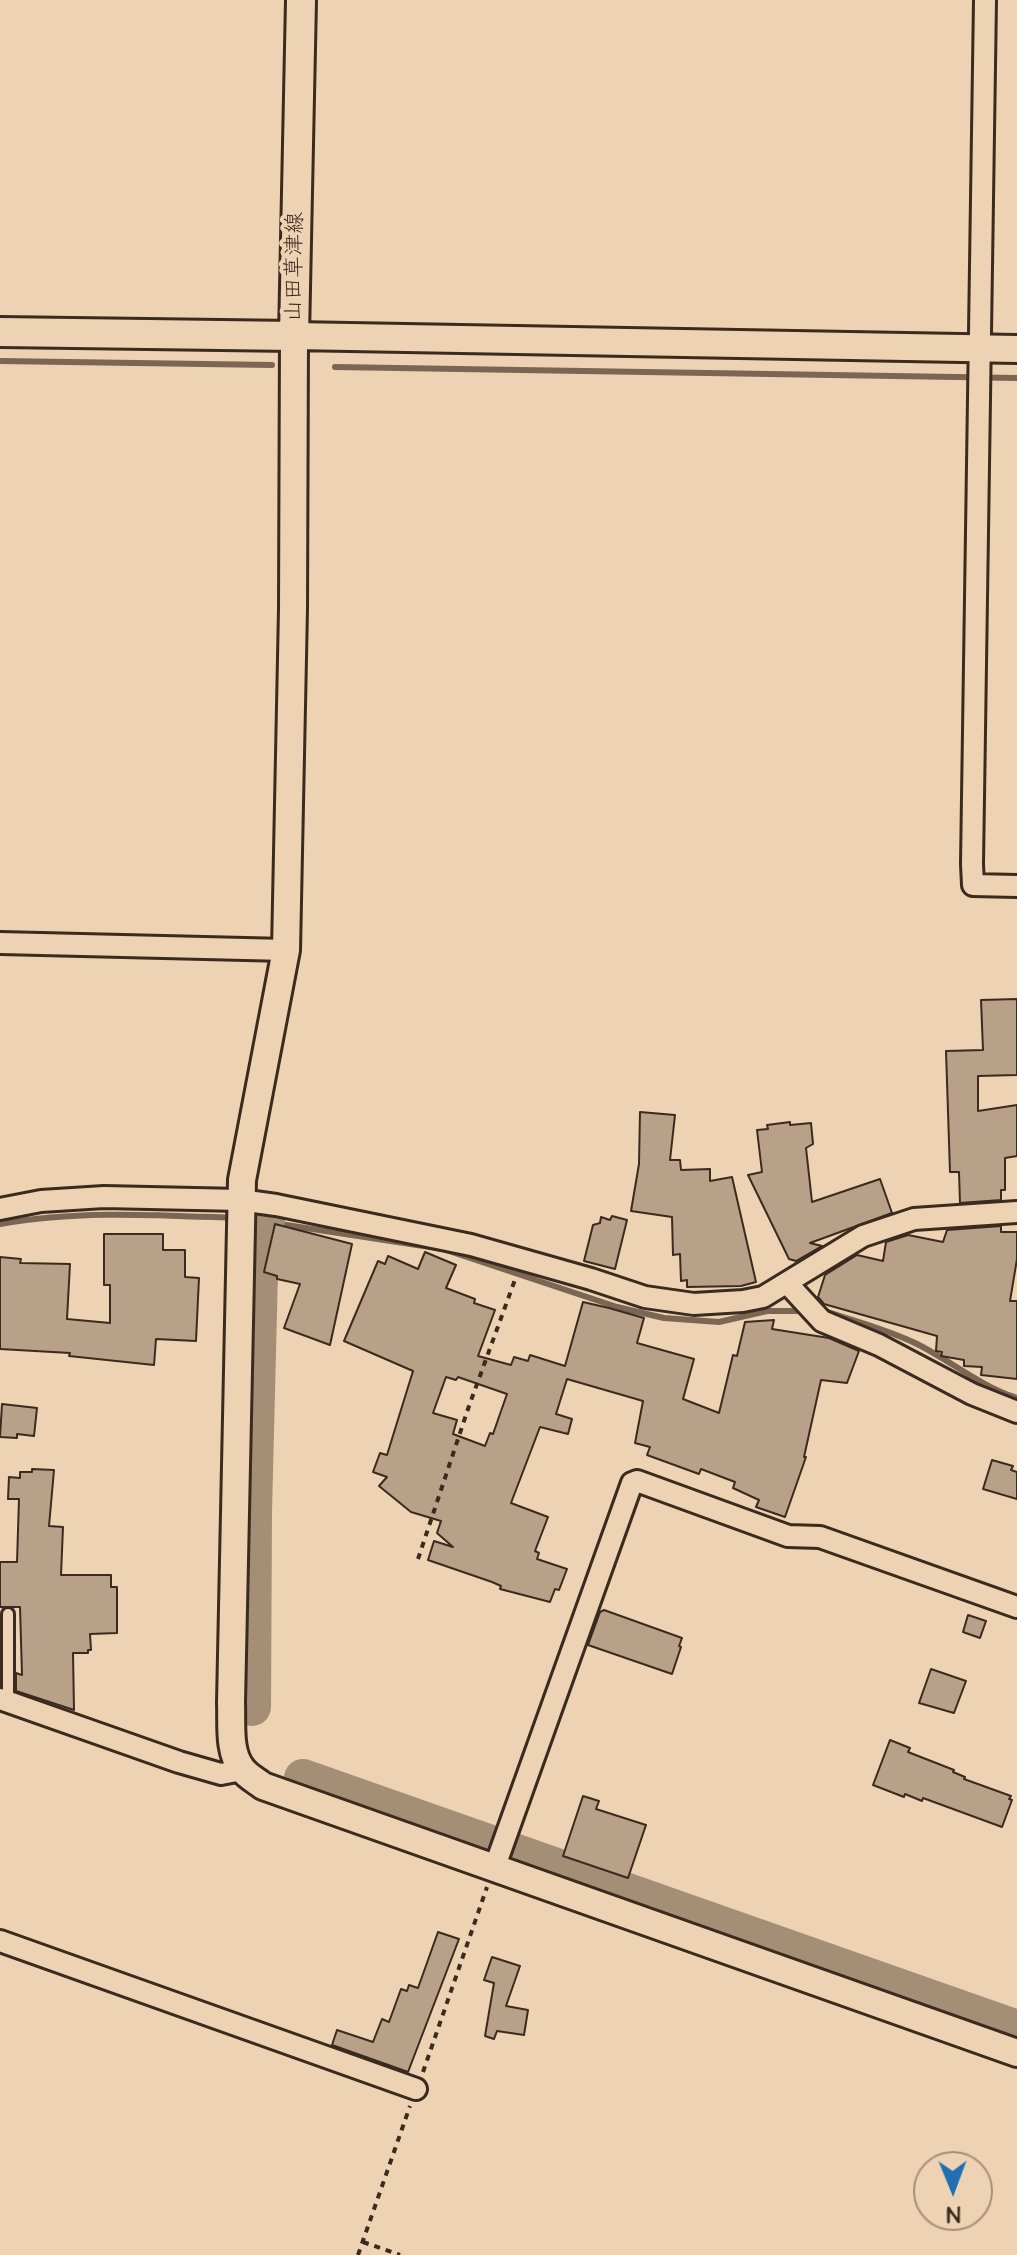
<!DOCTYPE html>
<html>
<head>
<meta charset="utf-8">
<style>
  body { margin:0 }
  #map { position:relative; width:1017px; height:2255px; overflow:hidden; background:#edd2b4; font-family:"Architects Daughter",sans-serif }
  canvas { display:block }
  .north { position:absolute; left:913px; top:2151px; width:80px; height:80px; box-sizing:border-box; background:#edd2b4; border:2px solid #a68f78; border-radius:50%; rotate:179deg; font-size:22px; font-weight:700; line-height:32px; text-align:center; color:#3b2a1e }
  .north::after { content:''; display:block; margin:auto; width:28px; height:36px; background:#1f6fb2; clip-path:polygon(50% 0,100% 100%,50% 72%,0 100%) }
</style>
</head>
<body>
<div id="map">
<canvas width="1017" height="2255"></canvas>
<div class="north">N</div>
</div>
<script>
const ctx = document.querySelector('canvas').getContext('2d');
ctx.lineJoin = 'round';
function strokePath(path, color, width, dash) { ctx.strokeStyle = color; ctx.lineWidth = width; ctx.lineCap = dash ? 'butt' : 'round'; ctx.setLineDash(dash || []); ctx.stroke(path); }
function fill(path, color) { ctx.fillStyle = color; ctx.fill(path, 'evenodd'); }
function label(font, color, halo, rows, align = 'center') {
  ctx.font = font + ' "Architects Daughter","Klee One",sans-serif'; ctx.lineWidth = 8; ctx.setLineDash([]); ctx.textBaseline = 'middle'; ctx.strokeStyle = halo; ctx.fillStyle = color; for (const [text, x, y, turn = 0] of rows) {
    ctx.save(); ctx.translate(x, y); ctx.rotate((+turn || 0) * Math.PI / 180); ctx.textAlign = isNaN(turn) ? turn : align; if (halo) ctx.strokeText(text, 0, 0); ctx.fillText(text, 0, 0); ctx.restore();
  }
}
strokePath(new Path2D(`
  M0 361 272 365
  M335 367 1017 378
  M247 1219 443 1249 617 1307 664 1318 719 1322 767 1311H805
  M0 1224C78 1210 157 1215 236 1218
  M820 1312H828C857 1322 889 1330 917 1344 951 1361 980 1386 1017 1398`), '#7b6653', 6);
strokePath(new Path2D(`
  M252 1707 253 1512 260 1233 266 1220
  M303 1778 1017 2029`), '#a58e76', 38);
const building = new Path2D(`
  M1017 999V1075L978 1076V1111L1017 1105V1156L1005 1158V1190H1001V1200L960 1203 959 1172H950L946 1051 983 1050 981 1000Z
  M640 1112 675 1115 670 1160H680L681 1170 710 1169V1181L732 1177 756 1282 741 1286 687 1287V1280L681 1281 680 1254 673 1255 672 1217 631 1211 639 1164Z
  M790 1122V1125L811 1123 813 1144 806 1148 812 1202 880 1179 892 1213 810 1243 822 1246 796 1261 789 1259 748 1175 762 1172 757 1130 768 1129 767 1125Z
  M612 1216 627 1220 615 1269 584 1261 593 1225 600 1223 601 1217 610 1220Z
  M275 1224 352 1244 330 1345 284 1328 300 1284 277 1279V1276L264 1272Z
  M1001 1226V1232H1017V1259L1010 1301H1017V1379L981 1375 982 1367 964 1366V1360L941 1356 942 1352 936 1351 937 1336 824 1304 818 1297 825 1275 857 1255 883 1261 886 1242 908 1235 943 1242 947 1230Z
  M104 1234H163V1250H185V1277L199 1278 196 1341 156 1339 154 1365 69 1356 70 1353 0 1349V1257L21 1259 20 1263 70 1264 67 1319 110 1323V1285H104Z
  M425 1252 456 1265 446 1288 475 1299 474 1303 495 1310 478 1356 511 1365 514 1357 528 1361 530 1355 565 1366 583 1302 609 1308 644 1318 637 1343 694 1359 683 1399 719 1413 733 1355 737 1356 745 1322 774 1320 772 1329 829 1338 859 1351 847 1383 821 1380 804 1457H806L785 1517 756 1507 759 1500 733 1488 735 1482 701 1469 699 1474 647 1455 650 1447 635 1443 643 1401 567 1379 556 1414 572 1419 568 1434 540 1427 511 1503 548 1517 535 1551 539 1553 537 1559 567 1569 559 1590 555 1589 550 1602 500 1589 501 1586 492 1582 428 1560 434 1541 453 1547 437 1533 441 1521 411 1512 379 1486 387 1477 373 1472 380 1453 387 1455 413 1371 344 1341 378 1261 385 1264 388 1256 418 1269ZM446 1377 456 1380 458 1377 507 1394 493 1434 490 1433 485 1446 453 1434 457 1420 433 1413Z
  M2 1404 37 1408 34 1436 17 1434V1438L0 1437Z
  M992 1460 1013 1466 1011 1470 1017 1472V1499L983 1489Z
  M32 1469 54 1470 49 1526 63 1527 61 1575H111V1587H117V1633L90 1634 91 1650H88V1653H73L74 1710 16 1691V1673L22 1675 20 1607H0V1562H17L19 1499H8L9 1477 20 1478V1472H32Z
  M604 1610 682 1638 679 1646 681 1647 672 1674 588 1645 600 1612Z
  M968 1615 986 1621 980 1638 963 1632Z
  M931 1669 966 1681 954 1713 919 1703Z
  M890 1740 910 1748 908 1752 954 1770 953 1772 965 1777 964 1779 1011 1796 1009 1799 1012 1800 1002 1827 923 1798 922 1801 905 1794 904 1797 873 1785Z
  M583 1796 599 1801 596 1809 646 1825 628 1878 563 1856Z
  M438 1932 459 1939 408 2072 332 2045 337 2030 373 2042 382 2019 389 2022 401 1989 407 1991 409 1985 418 1988Z
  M492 1957 520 1966 506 2006 528 2010 524 2035 497 2031 494 2039 485 2036 494 1983 484 1980Z`);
fill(building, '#b8a188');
strokePath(building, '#3b2a1e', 2);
const service = new Path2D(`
  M8 1614V1701`);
const minor = new Path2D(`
  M985 0 972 864 973 885 1017 886
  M0 943 286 950
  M0 1209 41 1201 104 1197 240 1200 276 1205 471 1245 591 1279 645 1297 694 1304 743 1301 763 1297 863 1236 914 1219 1017 1212
  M787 1283 822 1321 879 1345 972 1394 1017 1412
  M0 1699 179 1762 221 1774 242 1770
  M494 1869 632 1483 637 1481 788 1536 820 1537 1017 1607
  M0 1941 416 2089`);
const tertiary = new Path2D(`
  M1017 349 294 336 293 609 286 950 242 1180 231 1703C232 1723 228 1752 242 1769 247 1776 257 1781 263 1786L1017 2053`);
const secondary = new Path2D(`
  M0 332 294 336 301 0`);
strokePath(service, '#3b2a1e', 16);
strokePath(minor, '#3b2a1e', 26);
strokePath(tertiary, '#3b2a1e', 32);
strokePath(secondary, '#3b2a1e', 34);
strokePath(new Path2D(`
  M418 1559 469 1406 516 1277
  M423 2072 487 1887
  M363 2242 400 2255
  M358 2255 410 2106`), '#3b2a1e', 4, [6, 6]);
strokePath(service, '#edd2b4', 10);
strokePath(minor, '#edd2b4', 20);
strokePath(tertiary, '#edd2b4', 26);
strokePath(secondary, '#edd2b4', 28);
label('22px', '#3b2a1e', '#edd2b4', [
  ["山田草津線",296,267,-89]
]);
</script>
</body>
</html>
